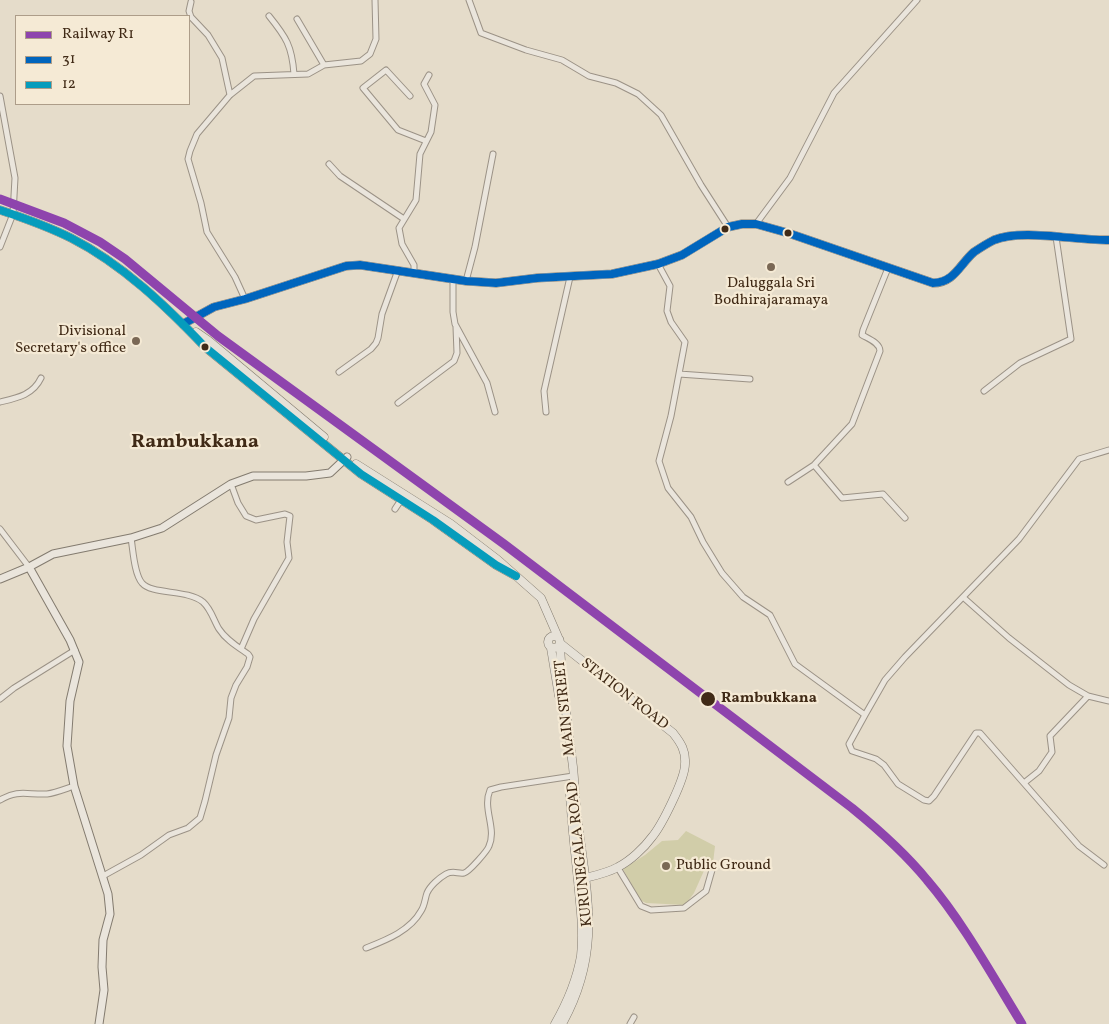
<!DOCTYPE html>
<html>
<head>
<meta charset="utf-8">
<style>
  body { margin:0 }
  #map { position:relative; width:1109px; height:1024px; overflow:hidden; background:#e5dcca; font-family:Vollkorn,serif }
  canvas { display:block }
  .legend { position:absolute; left:15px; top:15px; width:175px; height:90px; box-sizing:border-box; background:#f5ead5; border:1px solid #ad9d89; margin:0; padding:6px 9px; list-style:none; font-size:15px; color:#402a16 }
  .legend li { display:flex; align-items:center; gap:10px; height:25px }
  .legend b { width:25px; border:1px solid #ad9d89 }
</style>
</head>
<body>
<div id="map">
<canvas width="1109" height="1024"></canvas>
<ul class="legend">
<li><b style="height:6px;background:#8e44ad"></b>Railway R1</li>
<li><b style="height:6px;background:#0065bd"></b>31</li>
<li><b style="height:6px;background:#069cbc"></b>12</li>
</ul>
</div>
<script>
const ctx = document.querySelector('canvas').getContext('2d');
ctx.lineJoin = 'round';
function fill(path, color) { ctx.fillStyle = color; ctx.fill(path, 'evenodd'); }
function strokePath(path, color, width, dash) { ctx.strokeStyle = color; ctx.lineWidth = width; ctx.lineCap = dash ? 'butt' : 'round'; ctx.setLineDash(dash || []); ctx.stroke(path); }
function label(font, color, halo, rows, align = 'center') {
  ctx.font = font + ' Vollkorn,serif'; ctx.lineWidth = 4.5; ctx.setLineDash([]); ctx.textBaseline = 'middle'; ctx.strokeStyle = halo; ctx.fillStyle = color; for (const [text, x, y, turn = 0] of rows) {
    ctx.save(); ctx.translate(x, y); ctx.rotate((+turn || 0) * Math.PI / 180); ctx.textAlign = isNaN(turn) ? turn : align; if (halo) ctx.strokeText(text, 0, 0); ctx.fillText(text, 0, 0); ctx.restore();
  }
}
fill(new Path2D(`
  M686 831 715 846 713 863 707 864 694 893 685 905 646 903 640 900 623 869 645 855 662 841 678 840Z`), '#d1cda9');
const street = new Path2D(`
  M469 0 481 33 526 50 562 60 589 76 616 83 638 94 661 115 701 185 728 227
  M191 2 189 11 191 17 208 35 222 58 230 95
  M269 16C286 37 292 46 294 74
  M297 19 324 65
  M0 96 15 178 13 214 0 247
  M410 96 386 70 363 88 398 130 426 141
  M329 164 340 176 404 219
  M756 224 790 178 834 93 917 0
  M658 264 670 286 667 311 671 322 685 342 671 416 659 461 668 488 691 517 703 542 722 573 743 597 770 615 795 664 865 715 885 680 905 657 1019 539 1079 459 1109 450
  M414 273V265L402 244 399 228 416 200 420 154 431 132 435 105 424 84 429 75
  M453 279V312L455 324 487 383 495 412
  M466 281 475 247 493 154
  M245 299 235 277 207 232 201 203 188 159 190 151 197 134 230 95 254 76 308 74 324 65 361 61 370 54 376 39 375 0
  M339 372 371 349 376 343 378 338 382 314 398 270
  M679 374 750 379
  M984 391 1020 363 1071 339 1056 237
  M0 402C17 398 33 395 41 378
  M398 403 454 361 457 353 456 327
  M546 412 544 391 570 277
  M814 465 842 498 883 494 905 518
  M788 482 814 465 852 424 880 351C880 343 869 339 862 335L863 330 888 268
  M231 484 238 503 246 516 256 520 285 514 290 516 287 542 289 558 254 619 241 649
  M395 509 401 500
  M0 529 29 567
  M964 598 1009 638 1069 685 1088 696 1109 701
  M0 699 14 688 75 650
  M865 715 849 744 852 751 876 759 884 765 898 784 924 800 929 801 934 796 976 733H980L1079 846 1104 865
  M1024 783 1039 771 1052 752 1050 736 1088 696
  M0 800C18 789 28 795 47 794 55 793 65 789 74 786
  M618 868 641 906 651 910 684 908 706 891 712 870
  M103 876 141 855 169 835 188 828 200 818 205 801 216 755 229 718 231 698 236 685 247 667 250 657 248 654C238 647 226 640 219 629 214 621 211 609 203 602 187 589 152 595 142 583 134 574 133 549 131 538
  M366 948C386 940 410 931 421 911 425 905 425 898 427 893 430 886 439 878 446 874 453 870 458 874 464 873 469 872 488 850 489 846 497 828 482 809 490 790L501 787 573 776
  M630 1024 634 1017`);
const secondary = new Path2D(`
  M29 567 70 640 79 662 70 701 67 746 74 786 108 894 110 914 103 940 102 967 104 990 99 1024
  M0 579 29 567 53 554 131 538 162 528 231 484 253 476H306L330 473 347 457`);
const primary = new Path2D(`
  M0 210C24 218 49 227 71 238 122 264 166 306 205 347L361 474 433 520 496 565 516 576
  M183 324 214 307 245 299 346 266 360 265 466 281 496 283 537 278 612 274 658 264 682 255 728 227 742 224H756L788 233 933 283C954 283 960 264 974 252 980 248 988 243 994 240 1022 228 1077 241 1109 240
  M196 332 209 341 324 437
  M356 464 451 524 498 560 541 598 558 637
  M548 642a6 6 0 1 1 12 0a6 6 0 1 1-12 0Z
  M561 644 673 733C681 743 686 751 685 764 685 779 662 825 652 837 644 848 630 861 618 867 608 873 593 876 581 879
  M560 646C562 687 568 727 573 767 575 786 575 805 578 824 588 900 601 954 562 1024
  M551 648 559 696
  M555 1024C567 1003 577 979 581 956 583 938 582 920 580 902 577 866 572 830 570 794`);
strokePath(street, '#9b9286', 7);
strokePath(secondary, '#837b6f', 9);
strokePath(primary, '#837b6f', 9);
strokePath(street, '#eae5dc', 5);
strokePath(secondary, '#eae5dc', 7);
strokePath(primary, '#e6e1d7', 8);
strokePath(new Path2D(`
  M183 324 214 307 245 299 346 266 360 265 466 281 496 283 537 278 612 274 658 264 682 255 728 227 742 224H756L788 233 933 283C954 283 960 264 974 252 980 248 988 243 994 240 1022 228 1077 241 1109 240`), '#0065bd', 8);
strokePath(new Path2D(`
  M0 210C24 218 49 227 71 238 122 264 166 306 205 347L361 474 433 520 496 565 516 576`), '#069cbc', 8);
strokePath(new Path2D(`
  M0 199 64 223 100 242 125 259 218 336 504 544 852 808C879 830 905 853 927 880 963 922 993 977 1022 1024`), '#8e44ad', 9);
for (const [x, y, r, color] of [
  [725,229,4.5,"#402a16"],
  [788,233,4.5,"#402a16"],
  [771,267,5,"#7a6855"],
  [136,341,5,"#7a6855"],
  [205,347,4.5,"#402a16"],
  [708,699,8,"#402a16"],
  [666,866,5,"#7a6855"]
]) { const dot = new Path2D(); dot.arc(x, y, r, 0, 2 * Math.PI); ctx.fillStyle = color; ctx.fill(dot); strokePath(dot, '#f5ead5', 2); }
label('15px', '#402a16', '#f5ead5', [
  ["Daluggala Sri",771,284],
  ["Bodhirajaramaya",771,301],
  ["Divisional",126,332,"right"],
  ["Secretary's office",126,349,"right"],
  ["Public Ground",676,866,"left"]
]);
label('15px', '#402a16', '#f5ead5', [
  ["STATION ROAD",624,695,38],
  ["MAIN STREET",566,708,-96],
  ["KURUNEGALA ROAD",581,854,-96]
]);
label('bold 15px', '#402a16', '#f5ead5', [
  ["Rambukkana",721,699]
], 'left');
label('bold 20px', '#402a16', '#f5ead5', [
  ["Rambukkana",195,443]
]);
</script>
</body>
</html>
